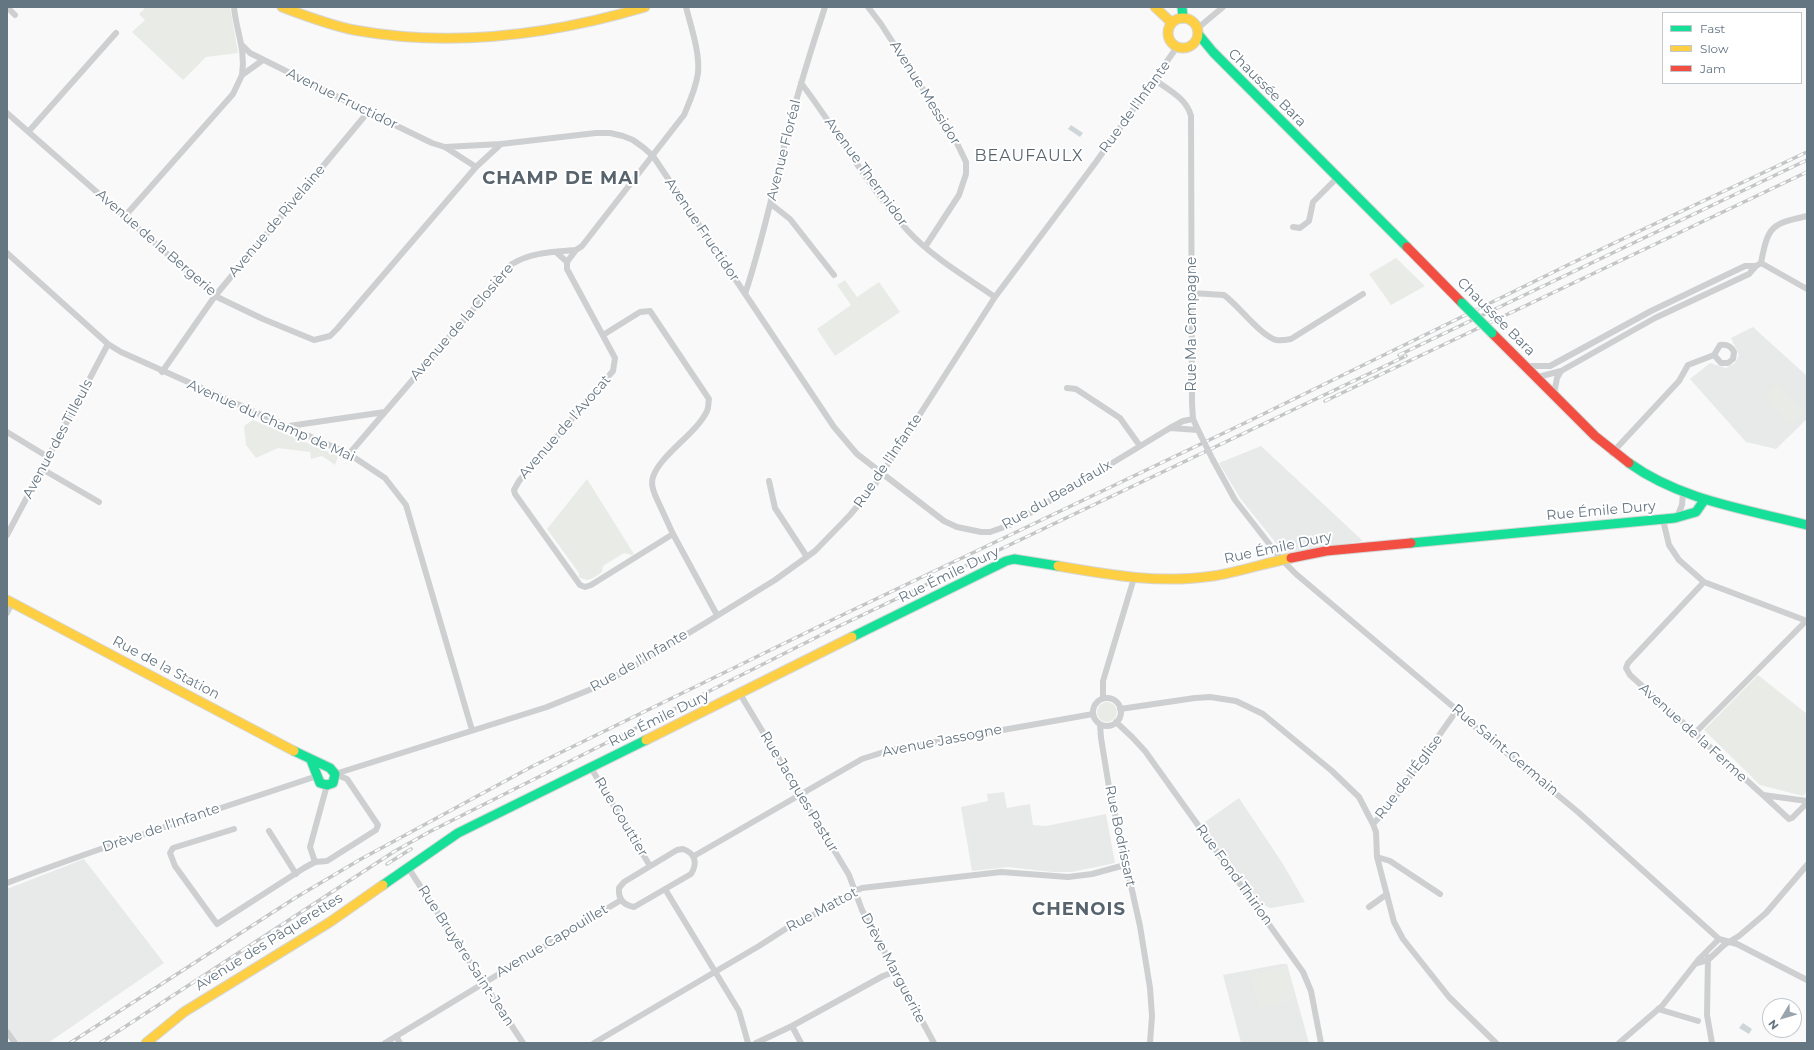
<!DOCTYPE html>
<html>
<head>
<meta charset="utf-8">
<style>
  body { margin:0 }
  #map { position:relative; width:1814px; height:1050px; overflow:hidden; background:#f9f9f9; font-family:Montserrat,sans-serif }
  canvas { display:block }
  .frame { position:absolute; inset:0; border:8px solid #657683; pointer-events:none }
  .legend { position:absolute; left:1662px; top:12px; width:140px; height:72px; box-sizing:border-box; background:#fff; border:1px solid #c1c8cd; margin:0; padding:5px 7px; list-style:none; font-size:12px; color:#657683 }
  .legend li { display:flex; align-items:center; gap:8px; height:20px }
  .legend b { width:20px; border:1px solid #c1c8cd }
  .north { position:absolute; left:1762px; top:998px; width:40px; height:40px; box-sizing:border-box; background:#fff; border:1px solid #c1c8cd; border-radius:50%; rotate:232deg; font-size:11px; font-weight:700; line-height:16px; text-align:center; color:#657683 }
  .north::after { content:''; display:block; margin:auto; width:14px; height:18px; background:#99a4ac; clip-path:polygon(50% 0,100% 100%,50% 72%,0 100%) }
</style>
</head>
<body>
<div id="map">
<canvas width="1814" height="1050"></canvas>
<div class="frame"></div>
<ul class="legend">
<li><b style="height:5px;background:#16e098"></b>Fast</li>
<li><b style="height:5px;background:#ffcf43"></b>Slow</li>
<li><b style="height:5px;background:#f24e42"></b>Jam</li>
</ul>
<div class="north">N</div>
</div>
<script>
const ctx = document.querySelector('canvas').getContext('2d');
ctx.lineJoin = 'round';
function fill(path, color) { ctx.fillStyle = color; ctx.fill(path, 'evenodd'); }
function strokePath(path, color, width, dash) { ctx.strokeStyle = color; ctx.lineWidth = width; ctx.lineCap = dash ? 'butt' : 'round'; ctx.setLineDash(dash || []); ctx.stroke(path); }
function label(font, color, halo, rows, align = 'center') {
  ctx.font = font + ' Montserrat,sans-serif'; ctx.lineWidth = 4; ctx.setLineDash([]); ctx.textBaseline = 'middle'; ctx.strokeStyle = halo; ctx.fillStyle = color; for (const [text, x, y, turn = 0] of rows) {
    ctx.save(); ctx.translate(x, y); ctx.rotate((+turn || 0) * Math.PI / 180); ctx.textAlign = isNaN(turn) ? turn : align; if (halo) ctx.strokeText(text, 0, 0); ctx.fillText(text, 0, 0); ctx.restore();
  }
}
fill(new Path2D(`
  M1753 327 1807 376V419L1776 449 1746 442 1690 379 1710 363 1726 368 1735 363 1739 355 1731 338Z
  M1261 446 1363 541 1284 553 1240 498 1219 463Z
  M1004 792 1007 808 1030 804 1033 825 1046 826 1106 814 1115 863 1072 872H1052L1008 867 972 871 961 807 988 801 987 794Z
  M1239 798 1283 864 1305 902 1271 908 1258 903 1202 824Z
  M84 859 164 963 48 1043H18L7 1030V889Z
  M1281 964H1287L1309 1043H1241L1223 975Z`), '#e8e9e9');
fill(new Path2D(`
  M146 7H230L238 53 206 57 183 80 132 32 145 20 139 14Z
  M1396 258 1425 286 1391 305 1369 274Z
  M845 280 857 297 879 282 900 312 835 356 817 329 851 305 837 285Z
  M1777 383 1804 412 1790 425 1764 396Z
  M253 420 338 456 335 465 322 456 311 459 310 452 278 448 256 458 246 445 244 426Z
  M587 479 634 554 632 555 624 553 603 566 602 572C593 578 589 583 579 577V573L547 529Z
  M1758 675 1807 714V791L1803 796 1760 785 1704 730Z
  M1097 712a10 10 0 1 1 20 0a10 10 0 1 1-20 0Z
  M1286 966 1296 999 1259 1009 1250 976Z`), '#e8ebe6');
fill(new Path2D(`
  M1071 125 1083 133 1080 137 1068 129Z
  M1743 1023 1752 1029 1749 1034 1739 1028Z`), '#ced6d9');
const fast = new Path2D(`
  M1182 7 1183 18
  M1199 35 1213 52 1407 247
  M1629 463C1682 501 1746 509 1807 525
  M1411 543 1675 518 1696 512 1705 499
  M852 637 1006 561 1014 559 1058 566
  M294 751 330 768 335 774 333 783 327 785 320 783 311 760
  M383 885 458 833 646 740`);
const slow = new Path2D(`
  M282 7C306 16 329 25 354 30 452 48 551 35 645 7
  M1155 7 1172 23
  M1168 33a15 15 0 1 1 30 0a15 15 0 1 1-30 0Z
  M1058 566C1110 575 1161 584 1213 576 1239 572 1265 563 1291 558
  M7 600 294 751
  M646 740 852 637
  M146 1043 184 1012 330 922 383 885`);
const jam = new Path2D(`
  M1407 247 1462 303
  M1492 333 1595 436 1629 463
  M1291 558 1326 551 1411 543`);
strokePath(fast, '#d5d6d7', 11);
strokePath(slow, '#d5d6d7', 11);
strokePath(jam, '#d5d6d7', 11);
strokePath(new Path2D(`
  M7 7 15 15
  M234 7C236 31 246 49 242 75
  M868 7 881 24 955 139 966 162V174L959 195 925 247
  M1198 28 1223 7
  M243 46 250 53 368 112 432 143 445 147 476 167
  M1155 80C1169 90 1187 99 1191 116L1192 403 1193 419 1201 436
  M801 83C838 131 867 186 908 231 932 257 966 277 995 297
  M7 113 215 296 263 319 314 340 330 336 337 329 476 167 501 144
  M29 131 116 33
  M445 147 501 144 596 133H610L623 136 633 140 644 148 653 156 834 427 857 454 944 521 957 527 981 532H990L1010 525 1170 428 1183 421 1193 419
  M771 204 790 219 834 275
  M125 216 233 94 242 75 263 60
  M1807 216C1772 224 1768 225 1761 263L1807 289
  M1293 227 1300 228 1309 221 1313 202 1337 178
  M556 252 567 262V269L615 358 613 371 519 481 514 490 515 494 580 585 585 587 591 585 673 534
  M7 253 108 344 121 352 349 454 385 478 406 505 472 730
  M567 262 576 250
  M1192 293 1224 295C1238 305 1261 336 1276 340 1281 341 1286 340 1291 339L1363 294
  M745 294C761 246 772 196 784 147 795 100 810 53 825 7
  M603 335 640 312 650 311 709 399C708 403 709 407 707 411 697 433 660 455 653 477 651 482 653 490 655 495L673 534 717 615
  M1527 366H1550L1651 311 1745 266H1756L1761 263
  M162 372 215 296 368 112
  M1538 377 1561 371
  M1067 388 1076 389 1120 418 1140 446
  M1554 394 1557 378 1561 371 1655 318 1749 274 1756 266
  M289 426 385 412
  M1170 428 1198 430
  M7 432 48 457
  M1612 453 1679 381 1688 365 1714 355 1721 363H1728L1733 359 1734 352C1731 346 1727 344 1720 345L1714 355
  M349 454 512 264C531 252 554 252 576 250L582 246 684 115C690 101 696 88 698 73 700 52 691 27 686 7
  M1213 460 1235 500 1281 559 1296 574 1457 710 1468 721 1578 812 1719 939 1737 944 1807 980
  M42 469 99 502
  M769 481 775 508 807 557
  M1677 517 1682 505 1683 492
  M1663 520 1669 545 1679 560 1704 582 1807 621
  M7 535 108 344
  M1704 582 1628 663 1626 668 1630 675 1763 795 1807 801
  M7 613 12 603
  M740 694 849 875 862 910 934 1043
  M1103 698V681L1134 578
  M1093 712a14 14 0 1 1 28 0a14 14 0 1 1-28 0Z
  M1120 709 1195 698 1210 697 1236 701 1263 714 1332 771 1359 797 1373 824 1376 832 1377 857 1394 922 1403 939 1449 997 1496 1043
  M1116 722 1132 737 1145 751 1303 972 1311 991 1321 1043
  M1100 724 1101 738 1109 787 1140 926 1150 988 1152 1016 1150 1043
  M1694 734 1806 621
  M591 768 650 866
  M335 774 547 707 594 688 636 665 707 622 775 580 815 551 850 515 874 486 995 297 1096 162 1177 47
  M1763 795 1789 819 1792 818 1807 803
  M1373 824 1387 809 1457 710
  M234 829 173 848 170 853 175 866 217 924 304 868 315 862 327 861 376 830 378 825 347 779 335 774
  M269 831 296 874
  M683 849C695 853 698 863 691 874L634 907C623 905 618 899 619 888L624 882 677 850Z
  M694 856 862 759 890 750 1093 714
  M1377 857 1390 861 1440 894
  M315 862 310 847 327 785
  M409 869 523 1043
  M7 883C109 844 213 811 317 776
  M665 889 739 1011 748 1043
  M1369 907 1387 894
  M1708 957 1707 1015 1712 1043
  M1695 964 1708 960 1724 945 1739 936 1766 913 1807 865
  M1658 1009 1698 1021
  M792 1026 801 1043
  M7 1032 15 1043
  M396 1036 400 1043
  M385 1043 621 900
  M594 1043 759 946 787 928 794 926 855 891 862 888 1001 872 1068 877 1092 874 1125 865
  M756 1043 792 1026 883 976 894 972
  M1619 1043 1662 1006 1699 959 1719 939`), '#cecfd0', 6);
strokePath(fast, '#16e098', 9);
strokePath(slow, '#ffcf43', 9);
strokePath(jam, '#f24e42', 9);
const rail = new Path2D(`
  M1399 355 1807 160
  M1325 401 1807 172
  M387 864 411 849
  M70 1043 295 898 361 859 533 766 834 619 1249 421 1574 262 1807 152
  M100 1043 395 851 431 831 831 630 1406 356`);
strokePath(rail, '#c3c5c6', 3.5);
strokePath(rail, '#fff', 2, [6]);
const fastBridge = new Path2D(`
  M1462 303 1492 333`);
strokePath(fastBridge, '#d5d6d7', 11, []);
strokePath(new Path2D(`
  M1201 436 1213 460`), '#cecfd0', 6);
strokePath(fastBridge, '#16e098', 9);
label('14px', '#657683', '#fff', [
  ["Chaussée Bara",1267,88,45],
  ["Avenue Messidor",925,93,58],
  ["Avenue Fructidor",342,99,26],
  ["Rue de l'Infante",1135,107,-54],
  ["Avenue Floréal",784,150,-76],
  ["Avenue Thermidor",866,172,54],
  ["Avenue de Rivelaine",277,221,-50],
  ["Avenue Fructidor",702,230,56],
  ["Avenue de la Bergerie",156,243,41],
  ["Chaussée Bara",1496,317,45],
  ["Avenue de la Closière",462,322,-49],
  ["Rue Ma Campagne",1192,324,-90],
  ["Avenue du Champ de Mai",271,421,24],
  ["Avenue de l'Avocat",565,427,-49],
  ["Avenue des Tilleuls",58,439,-62],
  ["Rue de l'Infante",888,461,-56],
  ["Rue du Beaufaulx",1057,495,-30],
  ["Rue Émile Dury",1601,511,-5],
  ["Rue Émile Dury",1278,548,-12],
  ["Rue Émile Dury",949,575,-26],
  ["Rue de l'Infante",639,661,-30],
  ["Rue de la Station",166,668,28],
  ["Rue Émile Dury",659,719,-26],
  ["Avenue de la Ferme",1693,733,42],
  ["Avenue Jassogne",942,741,-11],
  ["Rue Saint-Germain",1505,750,40],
  ["Rue de l'Église",1409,777,-53],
  ["Rue Jacques Pastur",799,792,59],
  ["Rue Gouttier",621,817,59],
  ["Drève de l'Infante",161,828,-19],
  ["Rue Bodrissart",1120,836,78],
  ["Rue Fond Thirion",1234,875,54],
  ["Rue Mattot",822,910,-28],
  ["Avenue Capouillet",552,941,-31],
  ["Avenue des Pâquerettes",269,942,-32],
  ["Rue Bruyère Saint-Jean",466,956,57],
  ["Drève Marguerite",893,968,62]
]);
ctx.letterSpacing = '1px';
label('16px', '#57646e', '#fff', [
  ["BEAUFAULX",1029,156]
]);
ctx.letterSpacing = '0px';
ctx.letterSpacing = '1px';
label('bold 18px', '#57646e', '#fff', [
  ["CHAMP DE MAI",561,179],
  ["CHENOIS",1079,910]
]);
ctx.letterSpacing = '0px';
</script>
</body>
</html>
